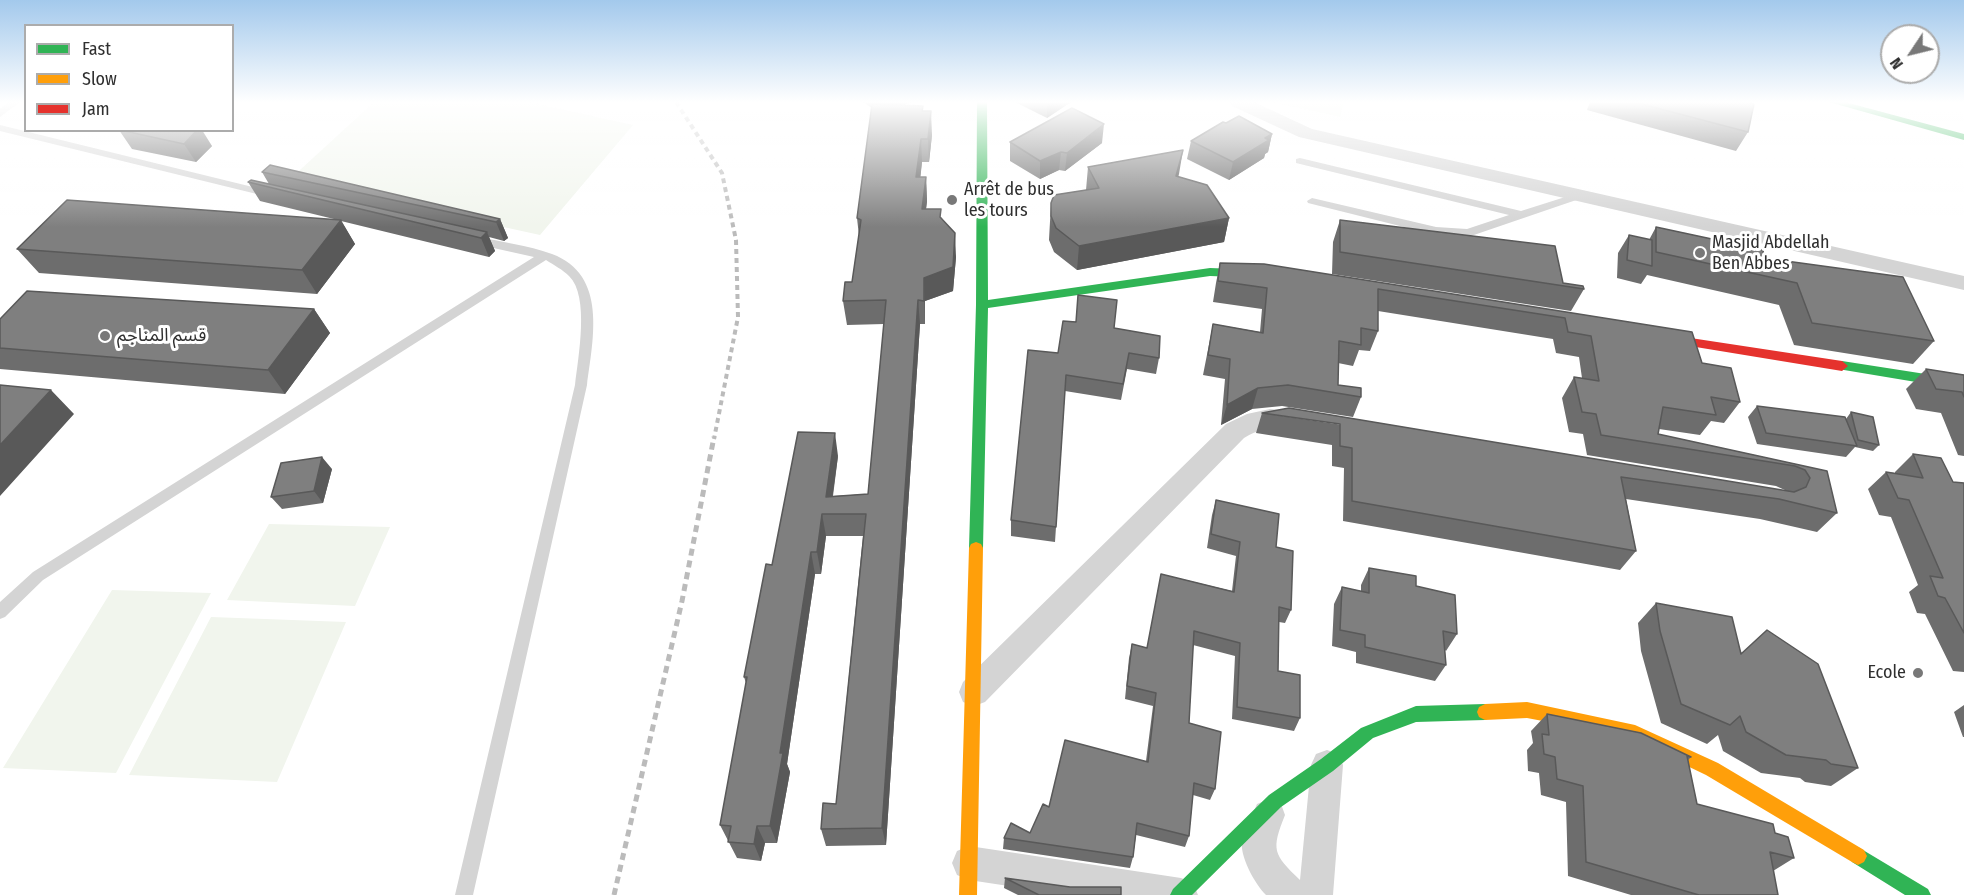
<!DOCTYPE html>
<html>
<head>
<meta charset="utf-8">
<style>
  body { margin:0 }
  #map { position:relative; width:1964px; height:895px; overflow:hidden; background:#fff; font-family:"Fira Sans Condensed",sans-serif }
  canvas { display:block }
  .legend { position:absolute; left:24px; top:24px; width:210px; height:108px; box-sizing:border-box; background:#fff; border:2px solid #acacac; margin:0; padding:8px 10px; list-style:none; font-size:18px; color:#2f2f2f }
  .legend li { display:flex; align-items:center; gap:12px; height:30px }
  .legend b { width:30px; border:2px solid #acacac }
  .north { position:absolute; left:1880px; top:24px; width:60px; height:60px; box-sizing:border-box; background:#fff; border:2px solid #acacac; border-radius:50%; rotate:235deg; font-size:16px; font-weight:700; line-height:24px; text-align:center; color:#2f2f2f }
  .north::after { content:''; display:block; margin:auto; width:21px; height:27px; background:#787878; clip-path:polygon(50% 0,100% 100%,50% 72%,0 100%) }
</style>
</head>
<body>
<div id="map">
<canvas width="1964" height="895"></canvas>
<ul class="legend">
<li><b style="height:8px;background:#30b455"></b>Fast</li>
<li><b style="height:8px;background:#ff9f0a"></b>Slow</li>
<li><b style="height:8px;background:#e5322d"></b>Jam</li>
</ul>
<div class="north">N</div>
</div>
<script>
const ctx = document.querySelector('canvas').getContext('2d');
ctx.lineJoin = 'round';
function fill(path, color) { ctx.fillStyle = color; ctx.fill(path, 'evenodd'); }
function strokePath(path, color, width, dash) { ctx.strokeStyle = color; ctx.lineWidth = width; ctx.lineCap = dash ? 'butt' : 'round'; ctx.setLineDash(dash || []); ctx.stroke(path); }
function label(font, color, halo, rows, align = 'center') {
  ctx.font = font + ' "Fira Sans Condensed","Noto Sans Arabic",sans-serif'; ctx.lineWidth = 6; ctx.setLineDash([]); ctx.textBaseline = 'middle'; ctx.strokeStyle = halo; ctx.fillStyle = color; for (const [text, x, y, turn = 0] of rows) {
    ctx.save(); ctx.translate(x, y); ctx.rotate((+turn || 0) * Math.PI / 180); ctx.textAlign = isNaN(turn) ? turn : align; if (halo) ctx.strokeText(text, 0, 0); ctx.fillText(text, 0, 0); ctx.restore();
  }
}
fill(new Path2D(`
  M374 102H529L633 125 540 235 289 180Z
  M1272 102H1344L1340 117Z
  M269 524 390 527 355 606 227 600Z
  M112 590 211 593 116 773 3 768Z
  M211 617 346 622 277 782 129 775Z`), '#f1f5ed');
fill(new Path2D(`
  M9 102H20L0 117V109Z
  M0 125 269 191 274 194 269 197 0 131Z
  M1300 158 1521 211 1581 192 1586 195 1585 197 1468 237 1436 235 1308 203 1307 201 1312 198 1436 227 1467 229 1509 215 1296 163V159Z
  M475 236C500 242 528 245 552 254 608 275 593 339 587 385L473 895H455L575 385C578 358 590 296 569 276 563 270 554 265 546 260L43 580 5 617 0 619V602L33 572 534 257 471 243 469 240Z`), '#d4d4d4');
fill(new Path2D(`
  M1230 102H1254L1312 129 1964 276V290L1299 137 1232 106Z
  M1270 409 1302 412 1305 419 1302 426C1279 433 1271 422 1244 438L985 702 974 706 963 702 959 692 963 682 1226 424 1247 414Z
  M1327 750 1338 754 1343 765 1333 895H1266C1255 884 1239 856 1242 839 1243 828 1253 814 1257 804L1269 799 1281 804 1285 815C1271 850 1273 854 1300 880L1311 765 1316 754Z
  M969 846 1181 878 1193 883 1198 895H1068L969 880 957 875 952 863 957 851Z`), '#d4d4d4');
fill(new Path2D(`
  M977 102H987L988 300 1210 268 1262 270 1268 274 1262 278 1210 276 988 308 983 548 981 552 976 554 971 552 969 548 976 305Z
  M1829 102H1845L1964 134V140Z
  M1842 361 1964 380V390L1838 369 1836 366Z
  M1485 704 1491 707 1493 712 1491 717 1485 720 1416 722 1373 738 1333 771 1281 807 1192 895H1170L1173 889 1269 795 1321 759 1361 728 1416 706Z
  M1858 847 1928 889 1931 895H1905L1852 862 1849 856 1852 850Z`), '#30b455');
fill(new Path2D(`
  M976 542 981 544 983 548 977 895H959L969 548 971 544Z
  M1527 702 1635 725 1718 763 1864 850 1867 856 1864 862 1858 865 1852 862 1706 775 1627 737 1527 718 1485 720 1479 717 1477 712 1479 707 1485 704Z`), '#ff9f0a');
fill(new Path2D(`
  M1651 332 1842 361 1848 366 1842 371 1647 339 1645 336 1647 333Z`), '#e5322d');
strokePath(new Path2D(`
  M676 102 722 173 736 240 738 317 714 439`), '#bbb', 4, [5, 4]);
strokePath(new Path2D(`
  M614 895 682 601 714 437`), '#bbb', 5, [7, 5]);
fill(new Path2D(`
  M863 102H911L904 105 923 111 932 135 929 162H922L920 177H926L927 201 926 209 942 218 956 257 953 291 925 301V324H920L886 845 826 846 821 829 836 804 863 536H826L821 574H815L787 764 790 772 777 843H765L761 861 737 858 720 825 746 683 744 677 772 565 838 456 833 496 868 494 884 324 847 325 843 301 852 282 859 236 857 218 872 108Z
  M1015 102H1071L1047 118Z
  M1590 102H1747L1748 132 1736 151 1587 110Z
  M1226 123 1272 134 1268 152 1265 154 1264 158 1229 180 1187 159 1191 141Z
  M119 130 212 146 196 162 132 149Z
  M1010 142 1102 143 1065 171 1059 170 1040 179 1010 161Z
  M1088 167 1178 177 1229 218 1224 242 1077 270 1054 252 1049 240 1051 203 1086 190Z
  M262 172 500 219 508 238 504 241 489 237 495 251 489 257 341 221 355 244 317 294 39 273 17 249 338 220 260 201 248 182 269 184Z
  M1340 220 1563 283 1584 289 1571 311 1332 274 1333 242Z
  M1656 227 1764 258 1934 341 1913 364 1794 345 1779 305 1647 275 1641 284 1617 278 1618 253 1629 235 1649 240Z
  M1220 263 1692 332 1702 363 1740 402 1724 423 1711 421 1700 435 1659 429 1658 434 1827 471 1837 513 1817 532 1760 519 1626 499 1636 551 1620 570 1343 521 1344 468 1332 466V445L1256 433 1262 413 1787 491 1776 486 1587 455 1583 434 1569 432 1562 398 1574 377 1582 378 1579 357 1556 353 1553 339 1378 311V331L1370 351 1359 350 1353 366 1338 363V385L1361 397 1353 417 1282 406 1252 409 1221 425 1225 379 1203 375 1213 324 1260 332 1262 309 1213 302 1216 283Z
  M314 309 330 333 285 394 0 369V319Z
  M1114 328 1159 358 1156 374 1127 369 1121 400 1065 391 1055 542 1011 536V520L1058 353Z
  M1926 369 1964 375V456L1958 455 1941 413 1916 409 1906 389Z
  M1757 406 1846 419 1851 412 1879 445 1873 451 1855 447 1846 457 1757 444 1748 417Z
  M1913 454 1953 482 1964 483V672L1953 671 1925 614 1917 613 1909 592 1918 585 1891 517 1879 515 1868 489 1886 472 1895 473V472Z
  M332 469 323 503 282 509 271 497Z
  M1216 500 1276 547 1291 610 1285 623 1279 622 1278 671 1300 718 1294 731 1232 719 1235 656 1193 645 1189 723 1215 789 1210 800 1193 795 1189 836 1185 847 1136 835 1133 857 1130 868 1003 849 1004 838 1030 833 1049 807 1146 761 1153 706 1125 699 1129 658 1132 644 1147 648 1161 574 1232 591 1236 556 1207 548 1212 515Z
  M1369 568 1416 586 1457 634 1446 651 1445 650 1446 665 1435 681 1356 663V652L1332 646 1334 604 1342 587 1361 591V585Z
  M1656 603 1741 654 1858 768 1831 786 1805 782 1800 778 1761 773 1723 751 1718 735 1707 744 1661 723 1641 651 1638 623Z
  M1964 705V737H1963L1954 712Z
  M1547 714 1691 757 1688 760 1697 804 1775 833 1794 858 1773 871 1778 895H1631L1568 876 1566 802 1541 795 1539 773 1528 771 1527 750 1533 743 1531 731Z
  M1005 878 1121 895H1018L1004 888Z`), '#6d6d6d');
fill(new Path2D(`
  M880 102H911L881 115Z
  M1047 102H1071L1047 118Z
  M931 111 932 135 929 162 928 139Z
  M1104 124 1102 143 1065 171 1067 153Z
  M197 130H202L212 146 196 162 184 144Z
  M1272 134 1268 152 1265 154 1264 158 1229 180 1233 162Z
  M921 139 922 162 918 201 916 177Z
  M1183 150 1179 174 1172 200 1176 176Z
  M1061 152 1059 170 1040 179V161Z
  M926 177 927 201 923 233 922 209Z
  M1229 218 1224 242 1077 270 1079 246Z
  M500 219 508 238 504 241 496 222Z
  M341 220 355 244 317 294 302 270Z
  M487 232 495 251 489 257 481 238Z
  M955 233 956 257 953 291 925 301V324L924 278Z
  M918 300 920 324 886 845 882 828Z
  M314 309 330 333 285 394 268 370Z
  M1258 388 1252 409 1221 425 1227 405Z
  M51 390 74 414 0 496V445Z
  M835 433 838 456 830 514 826 497Z
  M322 457 332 469 323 503 314 491Z
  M822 514 826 536 821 574 817 552Z
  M811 552 815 574 787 764 790 772 777 843 770 826 780 753Z
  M757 826 765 843 761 861 754 844Z`), '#595959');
const building = new Path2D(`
  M1634 102H1747L1754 104 1748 132Z
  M872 104 923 106 922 111H931L928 139H921L916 177H926L922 209H941L940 217 955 233 953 267 924 278V301L918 300 882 828 821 829 823 803 836 804 866 514H822L817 552H811L780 753H783L770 826H757L754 844 728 842 731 826 720 825 747 677H744L766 564 772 565 798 432 835 433 826 497 868 494 886 300 843 301 845 282H852L861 220 857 218Z
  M1072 108 1104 124 1067 153 1061 152 1040 161 1010 142Z
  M1239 116 1272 134 1265 138 1269 140 1233 162 1191 141 1223 122 1226 123Z
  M120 130H197L184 144Z
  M1183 150 1176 176 1207 185 1229 218 1079 246 1056 228 1051 216V203L1054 195 1099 188 1088 167Z
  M270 165 500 219 496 222 262 172Z
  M251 180 487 232 481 238 248 182Z
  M67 200 341 220 302 270 17 249Z
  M1340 220 1555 246 1563 283 1583 286 1584 289 1340 252Z
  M1656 227 1763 250 1764 258 1903 277 1934 341 1812 323 1797 283 1656 252Z
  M1629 235 1652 240V266L1627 260Z
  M1220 263 1264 264 1692 332 1702 363 1731 368 1740 402 1711 397 1716 415 1663 407 1658 434 1827 471 1837 513 1779 499 1621 477 1636 551 1352 501V448L1340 446V424L1262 413 1289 408 1794 492 1806 487 1810 478 1805 470 1795 466 1601 435 1596 414 1582 412 1574 377 1599 381 1591 336 1568 332 1565 318 1378 289V331L1361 328V345L1339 341 1338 385 1361 388V397L1288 385 1258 388 1227 405 1230 359 1208 355 1213 324 1263 333 1267 288 1218 281Z
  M27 291 314 309 268 370 0 348V319Z
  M1078 295 1117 300 1114 328 1160 336 1159 358 1129 353 1123 384 1066 375 1056 527 1011 520 1028 350 1058 353 1063 321 1076 322Z
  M1926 369 1964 375V397L1962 392 1936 389Z
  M0 385 51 390 0 445Z
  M1757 406 1845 417 1857 446 1766 433Z
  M1851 412 1873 417 1879 445 1858 440Z
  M1913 454 1941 458 1953 482 1964 483V633L1945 598 1938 596 1930 576 1943 578 1909 500 1898 498 1886 472 1923 478Z
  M322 457 314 491 271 497 281 463Z
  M1216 500 1279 514 1276 547 1293 551 1291 610 1279 607 1278 671 1300 675V718L1237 707 1240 643 1194 631 1189 723 1221 732 1215 789 1194 783 1189 836 1137 823 1133 857 1004 838 1011 823 1030 833 1043 804 1049 807 1065 740 1148 762 1156 693 1127 686 1132 644 1147 648 1161 574 1234 592 1240 542 1211 534Z
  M1369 568 1416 576V586L1455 595 1457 634 1443 631 1446 665 1365 647V635L1340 630 1342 587 1369 593Z
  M1656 603 1732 617 1741 654 1767 630 1818 664 1858 768 1831 764 1826 760 1786 755 1746 732 1740 716 1730 725 1681 704 1660 631Z
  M1547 714 1641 733 1691 757 1687 756 1697 804 1773 824 1775 833 1788 837 1794 858 1770 852 1778 895H1699L1586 862 1583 786 1557 779 1555 757 1544 754 1542 734 1549 735Z
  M1005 878 1070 887H1121V895H1039Z`);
fill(building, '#7f7f7f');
strokePath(building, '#595959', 1.5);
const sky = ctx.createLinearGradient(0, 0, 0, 227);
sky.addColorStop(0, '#a3c9ec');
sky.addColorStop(0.45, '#fff');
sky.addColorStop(1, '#ffffff00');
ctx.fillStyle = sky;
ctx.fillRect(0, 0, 1964, 227);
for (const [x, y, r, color] of [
  [952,200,6,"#787878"],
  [1700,253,6,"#787878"],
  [105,336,6,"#787878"],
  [1918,673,6,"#787878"]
]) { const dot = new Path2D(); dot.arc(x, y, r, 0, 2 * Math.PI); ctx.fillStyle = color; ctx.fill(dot); strokePath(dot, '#fff', 2); }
label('18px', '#2f2f2f', '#fff', [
  ["Arrêt de bus",964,190],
  ["les tours",964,211],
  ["Masjid Abdellah",1712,243],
  ["Ben Abbes",1712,264],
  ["قسم المناجم",117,336],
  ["Ecole",1906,673,"right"]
], 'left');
</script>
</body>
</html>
